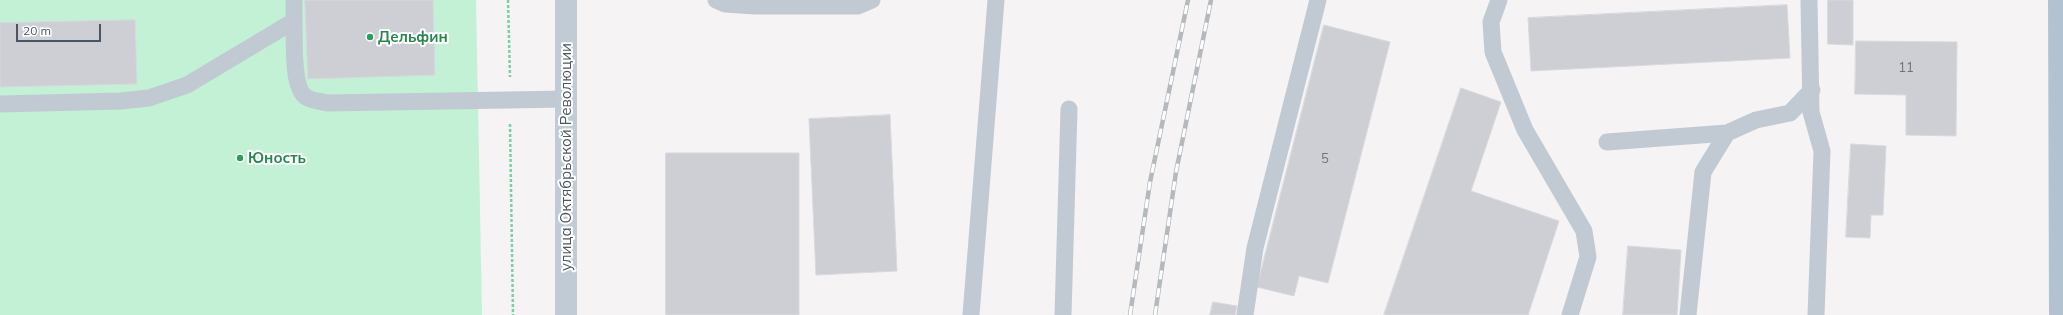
<!DOCTYPE html>
<html>
<head>
<meta charset="utf-8">
<style>
  body { margin:0 }
  #map { position:relative; width:2063px; height:315px; overflow:hidden; background:#f5f3f3; font-family:Mulish,sans-serif }
  canvas { display:block }
  .scale { position:absolute; left:16px; top:24px; width:85px; height:18px; box-sizing:border-box; border:2px solid #4a5661; border-top:0; padding-left:5px; font-size:12px; line-height:14px; white-space:nowrap; color:#4a5661; -webkit-text-stroke:3px #fff; paint-order:stroke }
</style>
</head>
<body>
<div id="map">
<canvas width="2063" height="315"></canvas>
<div class="scale">20 m</div>
</div>
<script>
const ctx = document.querySelector('canvas').getContext('2d');
ctx.lineJoin = 'round';
function fill(path, color) { ctx.fillStyle = color; ctx.fill(path, 'evenodd'); }
function strokePath(path, color, width, dash) { ctx.strokeStyle = color; ctx.lineWidth = width; ctx.lineCap = dash ? 'butt' : 'round'; ctx.setLineDash(dash || []); ctx.stroke(path); }
function label(font, color, halo, rows, align = 'center') {
  ctx.font = font + ' Mulish,sans-serif'; ctx.lineWidth = 4; ctx.setLineDash([]); ctx.textBaseline = 'middle'; ctx.strokeStyle = halo; ctx.fillStyle = color; for (const [text, x, y, turn = 0] of rows) {
    ctx.save(); ctx.translate(x, y); ctx.rotate((+turn || 0) * Math.PI / 180); ctx.textAlign = isNaN(turn) ? turn : align; if (halo) ctx.strokeText(text, 0, 0); ctx.fillText(text, 0, 0); ctx.restore();
  }
}
fill(new Path2D(`
  M0 0H476L482 315H0Z`), '#c3f1d5');
const building = new Path2D(`
  M305 0H433L435 75 308 79Z
  M1828 0H1853V45L1828 44Z
  M1787 5 1790 58 1531 71 1528 18Z
  M135 20 137 84 0 87V23Z
  M1324 25 1390 42 1328 283 1299 276 1294 296 1257 287Z
  M1856 41 1957 42 1956 136 1906 135V95L1855 94Z
  M1461 88 1501 102 1471 191 1559 221 1528 315H1384Z
  M890 115 897 271 816 275 809 119Z
  M1851 144 1886 146 1883 215H1871L1870 238 1846 237Z
  M666 153H799V315H666Z
  M1628 246 1681 250 1677 315H1623Z
  M1213 302 1237 306 1235 315H1210Z`);
fill(building, '#cdcfd5');
strokePath(building, '#d7d9de', 1);
strokePath(new Path2D(`
  M508 0 510 77
  M510 124 513 315`), '#7ad0a6', 2.5, [3, 2]);
strokePath(new Path2D(`
  M294 0V21
  M716 0 725 4 755 6H858L872 0
  M1499 0 1491 22 1493 52 1525 130 1584 231 1588 257 1570 315
  M1809 0 1811 112 1822 151 1816 315
  M0 104 121 101 149 98 187 85 294 21C295 38 291 87 306 97 312 101 320 101 327 103L567 99
  M1607 142 1727 133
  M971 315 996 0
  M1063 315 1069 109
  M1245 315 1255 248 1318 0
  M1688 315 1703 172 1727 133 1756 120 1790 113 1812 90`), '#c1cad2', 17);
strokePath(new Path2D(`
  M566 0V315`), '#c1cbd6', 22);
strokePath(new Path2D(`
  M2059 0 2060 315`), '#b3c2d1', 22);
const rail = new Path2D(`
  M1130 315 1150 182 1188 0
  M1155 315 1176 172 1211 0`);
strokePath(rail, '#b5b8bd', 4.5);
strokePath(rail, '#fff', 3, [9]);
for (const [x, y, r, color] of [
  [370,37,4,"#2e9e5b"],
  [240,158,4,"#2e9e5b"]
]) { const dot = new Path2D(); dot.arc(x, y, r, 0, 2 * Math.PI); ctx.fillStyle = color; ctx.fill(dot); strokePath(dot, '#fff', 1.5); }
label('13px', '#6b747e', null, [
  ["11",1906,68],
  ["5",1325,159]
]);
label('bold 15px', '#27864d', '#fff', [
  ["Дельфин",378,37],
  ["Юность",248,158]
], 'left');
label('15px', '#4a5661', '#fff', [
  ["улица Октябрьской Революции",566,157,-90]
]);
</script>
</body>
</html>
